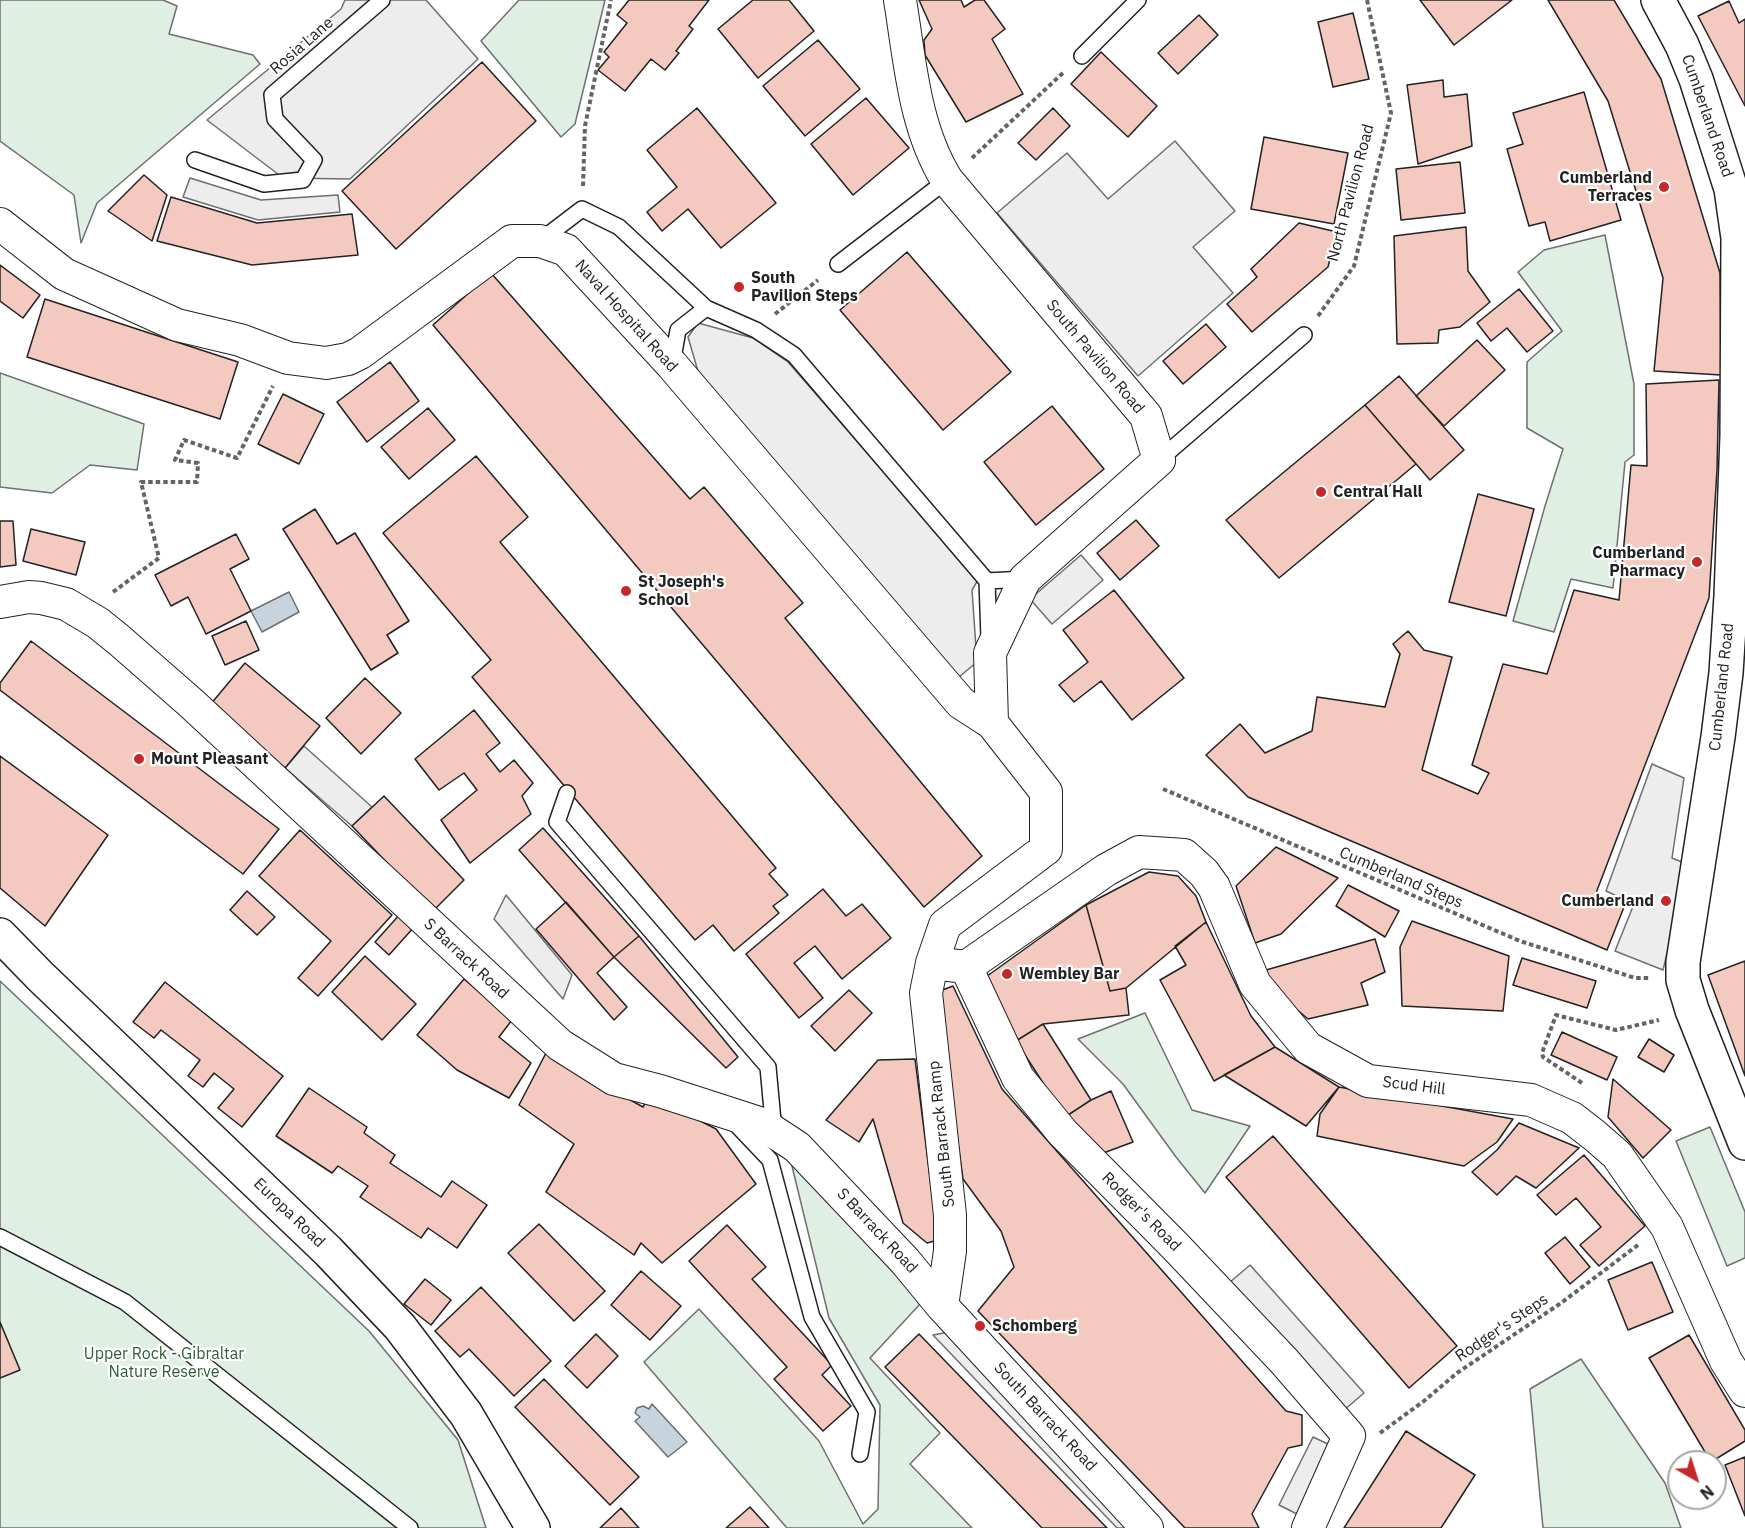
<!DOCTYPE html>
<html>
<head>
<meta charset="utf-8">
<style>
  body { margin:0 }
  #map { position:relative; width:1745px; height:1528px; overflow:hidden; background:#fff; font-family:"IBM Plex Sans",sans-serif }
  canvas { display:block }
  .north { position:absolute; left:1667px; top:1450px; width:60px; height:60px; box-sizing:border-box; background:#fff; border:2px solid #a7a7a7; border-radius:50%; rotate:141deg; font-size:16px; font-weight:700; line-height:24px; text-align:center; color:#222 }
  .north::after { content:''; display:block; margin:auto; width:21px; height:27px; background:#c62828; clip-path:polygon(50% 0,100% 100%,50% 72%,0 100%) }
</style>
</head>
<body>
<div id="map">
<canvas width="1745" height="1528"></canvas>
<div class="north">N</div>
</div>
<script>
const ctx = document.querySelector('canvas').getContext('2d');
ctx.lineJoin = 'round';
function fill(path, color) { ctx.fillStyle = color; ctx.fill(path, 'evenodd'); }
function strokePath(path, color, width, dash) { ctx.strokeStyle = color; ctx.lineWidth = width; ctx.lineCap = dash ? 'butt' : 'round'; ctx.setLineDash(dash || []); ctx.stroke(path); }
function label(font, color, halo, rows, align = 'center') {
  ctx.font = font + ' "IBM Plex Sans",sans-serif'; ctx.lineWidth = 4.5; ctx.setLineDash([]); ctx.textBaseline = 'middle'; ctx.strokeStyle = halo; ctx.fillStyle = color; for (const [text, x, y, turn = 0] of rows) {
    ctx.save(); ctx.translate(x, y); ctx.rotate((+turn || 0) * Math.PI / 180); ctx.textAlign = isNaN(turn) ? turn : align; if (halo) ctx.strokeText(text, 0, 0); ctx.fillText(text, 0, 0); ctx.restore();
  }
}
const green = new Path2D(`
  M0 0H163L177 6 169 34 253 55 260 64 97 203 81 243 74 195 0 141Z
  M519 0H605L575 124 561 137 481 41Z
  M1605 235 1634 384V455L1625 462 1613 588 1571 579 1554 632 1513 621 1545 506 1563 449 1527 428V362L1562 331 1518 272 1544 250Z
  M0 373 144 424 137 470 90 465 52 493 0 487Z
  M0 981 369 1331 458 1440 486 1528H0Z
  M1145 1013 1192 1110 1250 1126 1205 1193 1176 1157 1123 1084 1078 1039Z
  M1710 1127 1745 1212V1258L1727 1266 1676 1141Z
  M790 1158 921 1303 870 1358 940 1433 910 1464 972 1528H787L644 1362 699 1309 819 1441 863 1524 878 1509 880 1405 829 1318Z
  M1581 1359 1665 1483 1681 1528H1543L1530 1389Z`);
fill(green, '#e0efe3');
strokePath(green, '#6f6f6f', 1.5);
const parking = new Path2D(`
  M345 0H426L478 59 350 179 283 178 207 120 341 9Z
  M1175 141 1235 211 1193 247 1233 293 1138 376 997 213 1067 153 1108 199Z
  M190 178 261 200 338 195 340 212 258 220 183 197Z
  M698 323 753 338 788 362 978 580 972 590 977 662 953 682 704 392 688 337Z
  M1081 555 1103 580 1052 624 1030 599Z
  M304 746 372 807 352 826 285 768Z
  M1652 764 1684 778 1672 858 1689 865 1663 970 1615 951 1634 904 1606 891Z
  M506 895 572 975 563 999 494 919Z
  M1250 1265 1364 1393 1343 1411 1229 1283Z
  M949 1332 1135 1528H1117L933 1335Z
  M1313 1437 1332 1446 1297 1514 1279 1505Z`);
fill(parking, '#ededed');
strokePath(parking, '#6f6f6f', 1.5);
const water = new Path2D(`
  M289 592 299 612 262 632 251 611Z
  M652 1404 687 1442 668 1457 635 1421 640 1417 635 1413 637 1408 643 1406 649 1409Z`);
fill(water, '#c7d3dd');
strokePath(water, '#6f6f6f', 1.5);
const building = new Path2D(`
  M629 0H709L689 26 693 29 676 51 679 53 665 70 651 59 625 91 598 70 609 57 604 52 627 23 617 15Z
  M753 0H789L814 31 758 78 718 29Z
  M919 0H961L964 7 975 0H984L1005 29 992 39 1023 94 966 122 925 55 924 40 932 29Z
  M1420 0H1512L1454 45Z
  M1548 0H1614L1661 79 1720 273 1721 375 1654 371 1663 278 1608 101Z
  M1729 1 1739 23 1745 19V106L1698 16Z
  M1353 13 1369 79 1333 87 1318 22Z
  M1199 15 1218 35 1178 74 1158 53Z
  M818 40 860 89 805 136 763 86Z
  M1101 52 1157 106 1128 137 1071 84Z
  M482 62 536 121 396 249 342 191Z
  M1443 80 1444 97 1467 94 1472 146 1418 164 1407 85Z
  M1584 92 1621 220 1550 241 1545 222 1529 226 1507 149 1523 144 1513 113Z
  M866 98 909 148 853 195 811 144Z
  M697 108 776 203 721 248 688 209 662 231 647 212 677 187 647 150Z
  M1053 108 1070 126 1036 160 1018 143Z
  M1264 137 1348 153 1334 224 1251 209Z
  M1460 162 1465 213 1401 220 1396 169Z
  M144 175 167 195 152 241 108 211Z
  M171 197 257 223 352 214 358 255 252 265 157 241Z
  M1299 223 1337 232 1328 267 1252 332 1227 304 1257 277 1251 269Z
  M1466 227 1468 271 1490 302 1460 327 1439 330 1438 343 1397 344 1394 236Z
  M907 252 1011 372 943 430 840 310Z
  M0 265 40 295 23 318 0 301Z
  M491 273 690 499 704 487 803 603 785 618 982 856 924 907 433 325Z
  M1519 289 1553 331 1527 352 1507 328 1491 341 1477 323Z
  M45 299 238 362 220 419 27 357Z
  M1206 324 1226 347 1183 384 1163 361Z
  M1477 340 1505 370 1444 426 1416 396Z
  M390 362 419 401 367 442 337 402Z
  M1399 376 1464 450 1430 480 1365 405Z
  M1719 380 1717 470 1709 598 1596 893 1624 907 1607 950 1248 797 1206 755 1240 724 1265 753 1312 731 1317 697 1385 707 1400 654 1393 644 1408 631 1424 650 1452 657 1422 770 1478 794 1489 773 1472 765 1503 664 1547 674 1574 590 1619 600 1631 465 1647 466 1646 384Z
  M283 394 324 414 299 464 258 444Z
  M1365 405 1416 464 1279 578 1226 520Z
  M1052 406 1104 469 1036 525 984 462Z
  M428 408 455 440 409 479 381 447Z
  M476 456 528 517 500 542 776 868 769 874 788 895 773 906 779 913 734 951 713 925 695 940 472 677 491 660 383 533Z
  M1478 494 1534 509 1506 616 1449 602Z
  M315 509 337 544 355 533 409 621 387 635 398 653 371 670 283 529Z
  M1136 520 1159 546 1120 580 1097 553Z
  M0 521H13L16 565 0 567Z
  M31 529 85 542 76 575 23 561Z
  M236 534 249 559 230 569 251 611 206 634 188 597 171 606 155 575Z
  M1114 590 1184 678 1132 720 1101 681 1074 702 1059 685 1088 662 1063 630Z
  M246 621 259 650 225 665 212 636Z
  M31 641 279 829 243 874 0 690V683Z
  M245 663 320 726 285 768 210 705Z
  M365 678 401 713 361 754 326 718Z
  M474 710 500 743 486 754 500 772 514 760 533 783 522 796 531 814 470 863 441 820 477 790 464 773 439 790 415 759Z
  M0 756 108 835 45 926 0 888Z
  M384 796 464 880 433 911 352 826Z
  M543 828 639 936 614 957 519 850Z
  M300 830 392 915 318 996 298 978 331 941 259 876Z
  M1276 847 1338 878 1281 934 1255 943 1236 886Z
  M1149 872 1178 876 1196 896 1206 922 1126 988 1110 991 1086 905Z
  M1348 885 1399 911 1385 937 1336 906Z
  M823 889 846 916 862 904 891 938 842 979 815 946 794 963 823 998 799 1018 746 954Z
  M247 891 275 917 257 935 230 910Z
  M566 902 614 957 597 973 627 1007 614 1020 536 929Z
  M1086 905 1110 991 1126 988 1129 1015 1043 1024 1016 1041 983 979Z
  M401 913 415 926 389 955 375 942Z
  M1412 921 1509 956 1503 1011 1402 1006 1400 947Z
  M1206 922 1251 1016 1275 1047 1214 1081 1160 980 1186 965 1175 946Z
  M639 936 738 1057 726 1068 614 957Z
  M1375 939 1385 972 1361 983 1368 1005 1308 1019 1274 990 1266 970Z
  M365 956 416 1004 382 1040 332 992Z
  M1522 958 1596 981 1587 1008 1513 985Z
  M1745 961V1076L1708 975Z
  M464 979 512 1020 499 1037 531 1063 509 1098 457 1070 417 1035Z
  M165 982 283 1076 242 1127 218 1108 234 1089 214 1073 203 1087 188 1076 200 1060 161 1030 154 1038 133 1022Z
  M953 986 1002 1089 1286 1411 1302 1415V1445L1288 1448 1252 1514 1259 1528H1185L978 1311 1014 1267 1001 1231 963 1179 937 992Z
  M849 990 872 1013 835 1051 811 1026Z
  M1043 1024 1091 1100 1065 1117 1016 1041Z
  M1562 1032 1617 1057 1607 1080 1551 1055Z
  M1649 1039 1674 1055 1664 1072 1638 1057Z
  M1275 1047 1339 1087 1306 1126 1224 1075Z
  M546 1053 643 1107 650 1095 716 1129 756 1184 662 1263 641 1243 634 1255 546 1192 574 1144 519 1105Z
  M915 1059 938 1240 927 1243 903 1223 873 1119 859 1142 826 1120 878 1060Z
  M1613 1079 1671 1130 1643 1158 1608 1117Z
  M1339 1087 1513 1119 1497 1142 1464 1166 1317 1136 1320 1114Z
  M309 1088 367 1127 364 1133 395 1155 390 1163 441 1197 452 1181 487 1205 457 1248 428 1228 421 1238 360 1197 368 1186 338 1166 332 1173 276 1136Z
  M1111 1091 1133 1142 1098 1155 1065 1117 1091 1100Z
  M1519 1123 1579 1148 1536 1188 1516 1176 1497 1195 1472 1172 1497 1150Z
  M1273 1136 1457 1346 1409 1388 1226 1177Z
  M1584 1155 1645 1226 1599 1266 1580 1245 1601 1227 1576 1198 1556 1215 1537 1195Z
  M539 1224 605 1291 574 1321 508 1253Z
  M727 1225 766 1267 752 1279 832 1365 822 1375 851 1406 823 1431 774 1379 787 1367 689 1261Z
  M1565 1237 1590 1267 1570 1284 1545 1253Z
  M1652 1262 1673 1312 1628 1330 1608 1280Z
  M641 1271 681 1306 650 1340 611 1305Z
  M425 1279 451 1300 431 1325 404 1304Z
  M481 1287 551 1361 514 1396 469 1349 460 1357 435 1331Z
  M0 1322 20 1370 0 1378Z
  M596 1334 618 1356 587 1388 565 1366Z
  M919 1334 1107 1528H1042L885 1367Z
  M1689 1335 1745 1430V1441L1711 1462 1649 1358Z
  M544 1379 639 1477 610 1505 515 1407Z
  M1406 1431 1475 1475 1441 1528H1344Z
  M1745 1457V1516L1725 1465Z
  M750 1507 769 1528H726Z
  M621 1508 639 1528H600Z`);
fill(building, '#f3c9c0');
strokePath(building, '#222', 1.5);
const service = new Path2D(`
  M1082 56 1138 0
  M195 160 264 184 303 180 314 160 275 119 272 95 382 0
  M540 241 582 209 619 227 706 308
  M838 264 947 180
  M672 364 678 330 706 308 756 330 794 355 987 581 989 638
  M1159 460 1304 335
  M987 581 1025 579
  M567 793 557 822 768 1067 774 1132
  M733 1121 770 1160 812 1317 867 1412 860 1454
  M0 1237 125 1302 410 1528`);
const minor = new Path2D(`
  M900 0C910 61 914 127 947 180L1146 416 1159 460 1025 579 990 653 992 723
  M0 224 64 274 177 325 240 340 288 358 326 363 348 359 360 353 512 241H540L566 250 672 365 961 703 992 723 1046 792V849L945 925 932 963 926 993 950 1215V1251L942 1306
  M0 602 29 597 41 598 66 604 98 623 119 640 191 703 560 1045 614 1079 660 1091 762 1124 797 1147 905 1261 942 1306 1147 1528
  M932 963 966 967 1106 870 1139 852 1184 855 1204 873 1214 887 1255 984 1308 1048 1368 1081 1531 1100 1572 1118 1594 1135 1617 1155 1667 1227 1726 1361 1745 1391
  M966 967 1018 1078 1063 1133 1176 1247 1284 1361 1349 1436 1308 1528`);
const secondary = new Path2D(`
  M1658 0 1682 45 1696 79 1731 189 1738 238 1737 436 1731 596 1726 673 1718 737 1683 962V980L1692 1010 1745 1143
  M0 935 41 977 328 1251 400 1327 466 1414 533 1528`);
strokePath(service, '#222', 18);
strokePath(minor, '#222', 34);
strokePath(secondary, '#222', 36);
strokePath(new Path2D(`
  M972 158 1065 71
  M583 186 585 126 611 0
  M775 314 818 280
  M1318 316 1354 266 1391 113 1367 0
  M113 592 159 558 141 482H197L198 463 175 460 184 440 237 458 273 386
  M1163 789 1520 941 1635 978H1650
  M1582 1083 1543 1057 1542 1053 1556 1015 1616 1030 1659 1020
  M1380 1433 1424 1401 1457 1373 1561 1303 1638 1245`), '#646464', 4, [4.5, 3]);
strokePath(service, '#fff', 15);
strokePath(minor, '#fff', 32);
strokePath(secondary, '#fff', 33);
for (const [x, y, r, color] of [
  [1664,187,6,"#c62828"],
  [739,287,6,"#c62828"],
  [1321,492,6,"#c62828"],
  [1697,562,6,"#c62828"],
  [626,591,6,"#c62828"],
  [139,759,6,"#c62828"],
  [1666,901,6,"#c62828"],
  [1007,974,6,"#c62828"],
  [980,1326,6,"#c62828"]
]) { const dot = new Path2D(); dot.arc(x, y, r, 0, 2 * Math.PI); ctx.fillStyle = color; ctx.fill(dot); strokePath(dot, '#fff', 2); }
label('16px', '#222', '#fff', [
  ["Rosia Lane",302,46,-41],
  ["Cumberland Road",1707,116,71],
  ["North Pavilion Road",1351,193,-75],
  ["Naval Hospital Road",626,316,48],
  ["South Pavilion Road",1095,357,50],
  ["Cumberland Road",1722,687,-84],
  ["Cumberland Steps",1401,878,23],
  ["S Barrack Road",466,959,43],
  ["Scud Hill",1414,1086,7],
  ["South Barrack Ramp",942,1134,-96],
  ["Rodger's Road",1141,1212,45],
  ["Europa Road",289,1213,44],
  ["S Barrack Road",877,1231,47],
  ["Rodger's Steps",1502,1328,-34],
  ["South Barrack Road",1045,1417,47]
]);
label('bold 16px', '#222', '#fff', [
  ["Cumberland",1652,178,"right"],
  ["Terraces",1652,196,"right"],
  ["South",751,278],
  ["Pavilion Steps",751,296],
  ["Central Hall",1333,492],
  ["Cumberland",1685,553,"right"],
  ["Pharmacy",1685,571,"right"],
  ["St Joseph's",638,582],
  ["School",638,600],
  ["Mount Pleasant",151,759],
  ["Cumberland",1654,901,"right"],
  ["Wembley Bar",1019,974],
  ["Schomberg",992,1326]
], 'left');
label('16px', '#2f5e38', '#fff', [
  ["Upper Rock - Gibraltar",164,1354],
  ["Nature Reserve",164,1372]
]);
</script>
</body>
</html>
